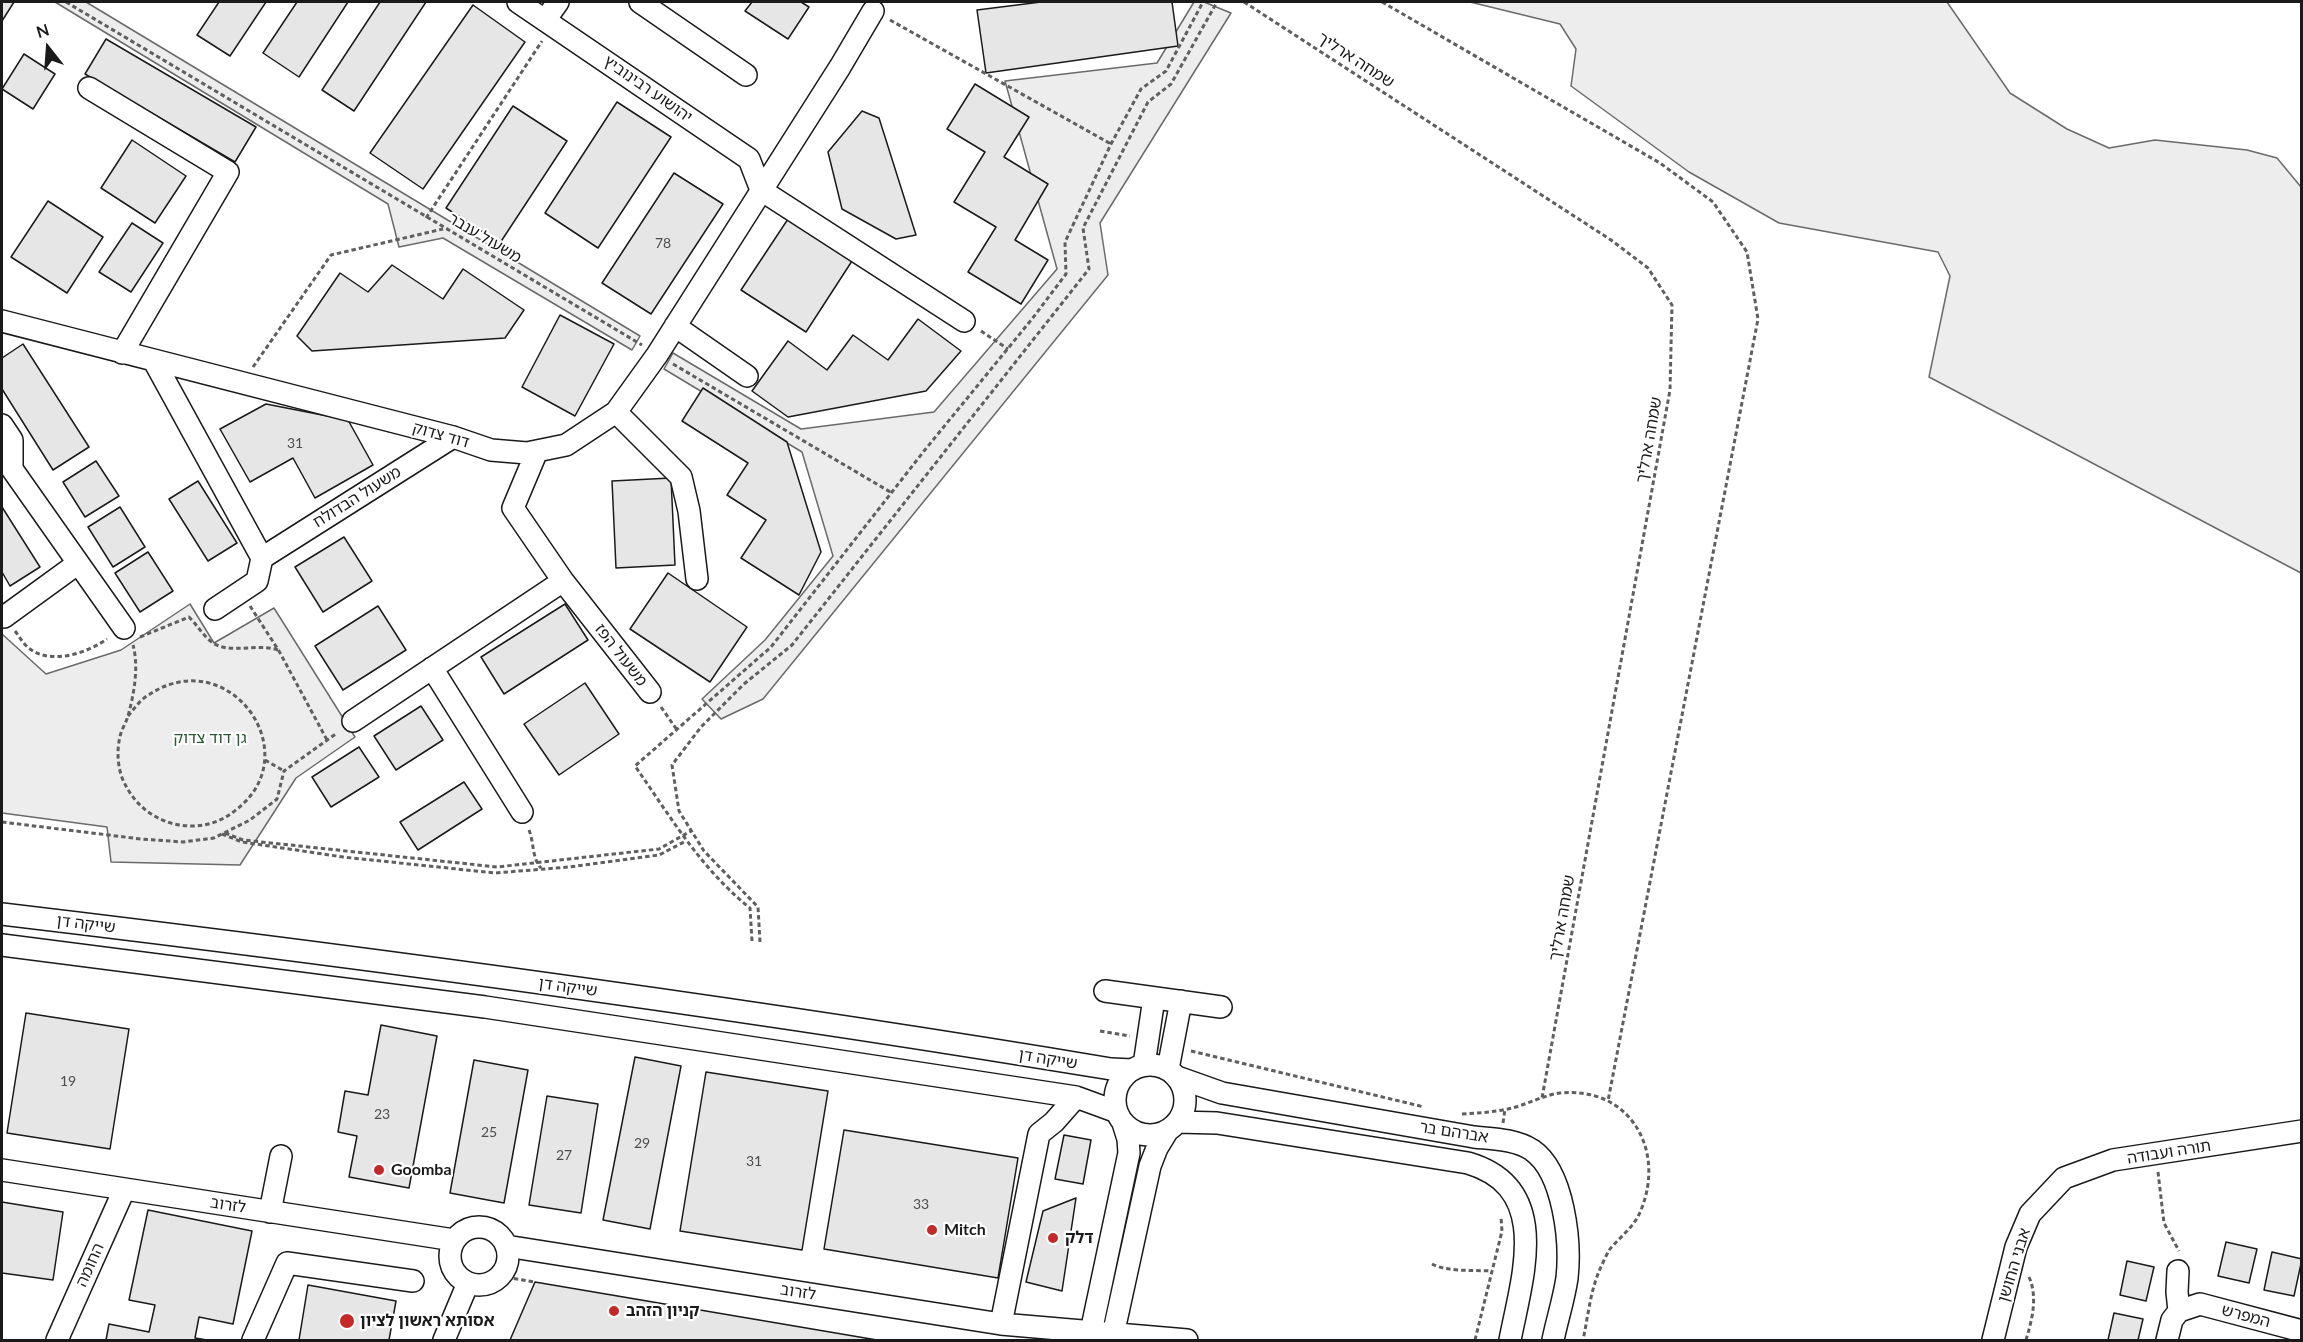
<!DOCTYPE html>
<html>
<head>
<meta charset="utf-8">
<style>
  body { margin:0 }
  #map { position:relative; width:2303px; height:1342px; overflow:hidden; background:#fff; font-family:Lato,sans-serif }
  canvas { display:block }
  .frame { position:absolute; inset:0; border:3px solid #1a1a1a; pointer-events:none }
  .north { position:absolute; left:18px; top:18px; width:60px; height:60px; -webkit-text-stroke:4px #fff; paint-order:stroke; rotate:343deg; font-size:16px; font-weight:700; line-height:24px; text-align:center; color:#1a1a1a }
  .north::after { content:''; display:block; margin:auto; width:21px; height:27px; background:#1a1a1a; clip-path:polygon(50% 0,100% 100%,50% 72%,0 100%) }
</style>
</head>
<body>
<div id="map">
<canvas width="2303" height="1342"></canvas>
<div class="frame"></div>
<div class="north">N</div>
</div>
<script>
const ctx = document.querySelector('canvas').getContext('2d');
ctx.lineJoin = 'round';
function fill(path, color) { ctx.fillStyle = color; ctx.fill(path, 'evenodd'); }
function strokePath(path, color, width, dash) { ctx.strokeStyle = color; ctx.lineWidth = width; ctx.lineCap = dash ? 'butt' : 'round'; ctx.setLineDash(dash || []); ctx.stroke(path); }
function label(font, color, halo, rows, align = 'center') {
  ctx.font = font + ' Lato,"Noto Sans Hebrew",sans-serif'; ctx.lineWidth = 4.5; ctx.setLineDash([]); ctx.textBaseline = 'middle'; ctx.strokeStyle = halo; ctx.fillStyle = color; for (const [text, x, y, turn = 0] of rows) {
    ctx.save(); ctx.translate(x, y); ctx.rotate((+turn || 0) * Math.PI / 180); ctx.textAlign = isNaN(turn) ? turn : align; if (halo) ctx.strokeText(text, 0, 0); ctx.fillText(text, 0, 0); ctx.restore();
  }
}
const green = new Path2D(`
  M55 2H86L640 336 632 350 443 238 399 247 388 204Z
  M1194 2H1204L1231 13 1100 223 1108 275 763 699 721 719 702 699 765 640 833 556 802 452 664 369 673 353 801 429 934 412 1057 269 1005 81 1157 63Z
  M1470 2H1947L2010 93 2067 129 2109 148 2155 140 2247 150 2277 158 2301 187V573L1929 377 1950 276 1938 252 1779 223 1689 172 1571 86 1576 49 1560 24Z
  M190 604 214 643 274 608 355 737 296 778 240 865 111 862 107 827 2 813V634L46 674 121 650Z`);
fill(green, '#ededed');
strokePath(green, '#6a6a6a', 1.5);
const building = new Path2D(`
  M2 2H14L2 21Z
  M219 2H266L230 56 197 35Z
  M297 2H348L299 77 263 53Z
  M380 2H426L354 111 322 90Z
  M752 2H801L809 7 788 39 745 11Z
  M1041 2H1172L1178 46 986 73 977 10Z
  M473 5 525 42 423 189 370 153Z
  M106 39 256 127 235 162 85 74Z
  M24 54 55 74 33 109 2 89Z
  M975 84 1029 117 1004 157 1048 184 1015 240 1048 260 1021 304 968 272 996 227 954 202 985 152 947 129Z
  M617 102 671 137 598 248 545 213Z
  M513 106 567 141 500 243 446 208Z
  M862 111 879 118 916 235 896 239 842 209 828 152Z
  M132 140 186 176 155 223 101 188Z
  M674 173 723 204 651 314 602 283Z
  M48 201 103 237 67 293 11 257Z
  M788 219 852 261 806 332 741 290Z
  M132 223 163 243 131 292 99 272Z
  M392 265 443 299 463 269 524 310 505 338 312 351 297 336 340 273 368 292Z
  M560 315 614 344 575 416 522 387Z
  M918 319 961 351 926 391 788 417 752 391 788 341 827 370 853 335 888 360Z
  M23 344 89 447 53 470 2 389V358Z
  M703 388 787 442 821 552 799 595 741 558 766 520 727 495 748 463 682 421Z
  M266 404 348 420 373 465 315 498 293 458 250 482 220 429Z
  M96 461 119 496 85 517 63 482Z
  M671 478 675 565 616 568 612 481Z
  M198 481 237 543 208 561 169 499Z
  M2 507 40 567 10 586 2 572Z
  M120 507 145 547 113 567 88 527Z
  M344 537 372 581 323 612 295 567Z
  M148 552 173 591 140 612 115 573Z
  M668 573 747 627 710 682 630 629Z
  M565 604 588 640 504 694 481 657Z
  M378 606 406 650 343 690 315 646Z
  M585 683 619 734 559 775 524 724Z
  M421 706 443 740 396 770 374 736Z
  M359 747 379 777 331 807 312 777Z
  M464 782 482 809 418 850 400 822Z
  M26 1013 129 1029 110 1149 7 1133Z
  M381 1025 437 1036 409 1188 349 1177 357 1136 338 1132 345 1091 368 1095Z
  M635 1057 681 1066 650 1229 603 1220Z
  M474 1060 528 1070 504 1203 450 1193Z
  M706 1072 828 1091 802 1250 680 1231Z
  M547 1096 598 1104 581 1213 529 1205Z
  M844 1130 1018 1158 998 1278 824 1249Z
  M1064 1135 1091 1140 1083 1184 1055 1179Z
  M1076 1198 1062 1291 1026 1282 1043 1211Z
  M2 1202 63 1212 53 1280 2 1273Z
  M148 1210 252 1231 233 1324 199 1317 195 1338 207 1340H106L109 1324 149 1332 155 1305 129 1300Z
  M2226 1242 2257 1249 2249 1283 2218 1276Z
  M2272 1252 2302 1259 2294 1296 2264 1290Z
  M2127 1261 2154 1267 2146 1301 2120 1295Z
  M535 1282 877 1340H510Z
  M308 1285 396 1301 389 1340H299Z
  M2114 1313 2143 1319 2138 1340H2108Z`);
fill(building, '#e6e6e6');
strokePath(building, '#1a1a1a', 1.5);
const minor = new Path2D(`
  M518 2 749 159 761 190
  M640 2 746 75
  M546 19 558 2
  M89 88 228 172 122 353
  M761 190 964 321
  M2 321 453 437 491 450 527 453 566 445 616 412 657 355 840 67 873 11
  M675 326 747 376
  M154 361 262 558 257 581 215 609
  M616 412 681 477 689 511 697 579
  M2 425 12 440V469L124 628
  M262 558 453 437
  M563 581 650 692
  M4 617 77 564
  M432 668 522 812
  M353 721 563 581 513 508 537 451
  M2 914C372 958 743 1008 1111 1069L1132 1070
  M2 945 485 1007 1076 1097 1117 1112
  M1105 991 1221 1007
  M1144 1065 1154 998
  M1115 1100a35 35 0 1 1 70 0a35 35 0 1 1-70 0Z
  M1168 1069 1181 1001
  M1177 1077 1222 1093 1474 1137C1493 1139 1515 1139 1532 1150 1564 1172 1571 1242 1567 1278 1564 1299 1557 1320 1553 1340
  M1177 1122 1217 1123 1468 1163C1553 1188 1522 1277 1510 1340
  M2 1170 454 1240
  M270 1212 281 1156
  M450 1256a29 29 0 1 1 58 0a29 29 0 1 1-58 0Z
  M506 1246 1001 1324 1187 1340
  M2178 1271 2177 1292 2179 1311
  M1001 1324 1039 1134 1054 1122 1076 1097
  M1091 1332 1129 1153 1128 1139 1123 1123
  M1113 1335 1150 1166 1157 1148 1168 1130
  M57 1340 124 1190
  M253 1340 287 1263 413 1281
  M444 1340 468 1283
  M1993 1340 2016 1247 2030 1214 2064 1178 2113 1160 2302 1131
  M2167 1340 2172 1320 2179 1311 2200 1304 2302 1331`);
strokePath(minor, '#1a1a1a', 24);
strokePath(new Path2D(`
  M66 2 642 345
  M1244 2 1611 240 1648 268 1672 305 1670 390 1542 1098
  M1382 2 1660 163 1713 202 1747 252 1758 319 1608 1101
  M890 20 1111 144
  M426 218 542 41
  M981 331 1008 349
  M673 364 892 493
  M253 367 331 255 443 229
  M250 606 279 651 327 740
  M15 631C19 636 24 645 30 649 52 665 87 653 107 639
  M140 637 189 617C196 624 201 632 208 639 226 657 255 642 278 650
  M661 707 677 730
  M128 716C134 709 140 700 147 696 228 640 309 753 237 809 224 820 209 826 192 826 164 826 139 811 126 786 118 773 116 752 120 737 121 730 126 723 128 716 134 694 139 667 133 645
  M265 760 284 771
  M2 822 141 839 183 842 214 838 250 820 277 799 284 771 337 733
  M529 830C534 842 532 859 541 868
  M225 833 243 840 497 867 659 849 691 831
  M222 834 242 842 343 857 495 873 569 867 659 855 686 841
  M752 941 750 908C701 869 670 816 635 766L771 647 924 451 1032 319 1066 274 1065 242 1111 144 1141 89 1166 71 1203 2
  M760 942 758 907 704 851 679 811 672 765 701 727 744 684 792 645 1089 269 1083 228 1148 102 1171 84 1217 2
  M1100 1031 1130 1036
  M1191 1051 1424 1107
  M1462 1114C1479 1113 1496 1112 1512 1108 1528 1104 1544 1095 1560 1093 1629 1086 1666 1149 1641 1210 1635 1226 1621 1236 1610 1249 1606 1255 1603 1263 1600 1269 1590 1292 1588 1317 1583 1340
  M1503 1123 1505 1109
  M2158 1172 2164 1223 2179 1251
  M1432 1264C1447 1272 1473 1270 1492 1271
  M499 1276 535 1282
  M1475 1340 1502 1231 1501 1217
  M2026 1340C2032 1320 2038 1297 2029 1277`), '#5f5f5f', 3, [4.5, 3]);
strokePath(minor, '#fff', 21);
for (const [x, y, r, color] of [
  [379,1170,6,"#c62828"],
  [932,1230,6,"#c62828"],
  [1053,1238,6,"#c62828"],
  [614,1311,6,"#c62828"],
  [347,1321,8,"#c62828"]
]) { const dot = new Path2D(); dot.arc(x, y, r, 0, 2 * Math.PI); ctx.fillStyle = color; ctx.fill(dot); strokePath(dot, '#fff', 2); }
label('14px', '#4d4d4d', null, [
  ["78",663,243],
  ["31",295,443],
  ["19",68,1081],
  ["23",382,1114],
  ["25",489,1132],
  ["29",642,1143],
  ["27",564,1155],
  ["31",754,1161],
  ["33",921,1204]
]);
label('16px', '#1a1a1a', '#fff', [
  ["שמחה ארליך",1356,60,33],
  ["יהושוע רבינוביץ",648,89,35],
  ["משעול ענבר",485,238,31],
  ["דוד צדוק",441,435,16],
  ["שמחה ארליך",1649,440,-80],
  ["משעול הבדולח",357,497,-32],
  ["משעול הפז",621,655,52],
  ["שמחה ארליך",1562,918,-80],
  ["שייקה דן",86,924,7],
  ["שייקה דן",568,987,8],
  ["שייקה דן",1048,1059,9],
  ["אברהם בר",1454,1132,9],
  ["תורה ועבודה",2169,1152,-9],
  ["לזרוב",228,1205,9],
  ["החומה",90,1265,-66],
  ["אבני החושן",2014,1265,-73],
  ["לזרוב",798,1292,9],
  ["המפרש",2246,1316,15]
]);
label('16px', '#2b5a34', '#fff', [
  ["גן דוד צדוק",210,738]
]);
label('bold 16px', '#1a1a1a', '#fff', [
  ["Goomba",391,1170],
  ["Mitch",944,1230],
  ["דלק",1065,1238],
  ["קניון הזהב",626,1311],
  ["אסותא ראשון לציון",360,1321]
], 'left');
</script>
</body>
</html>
